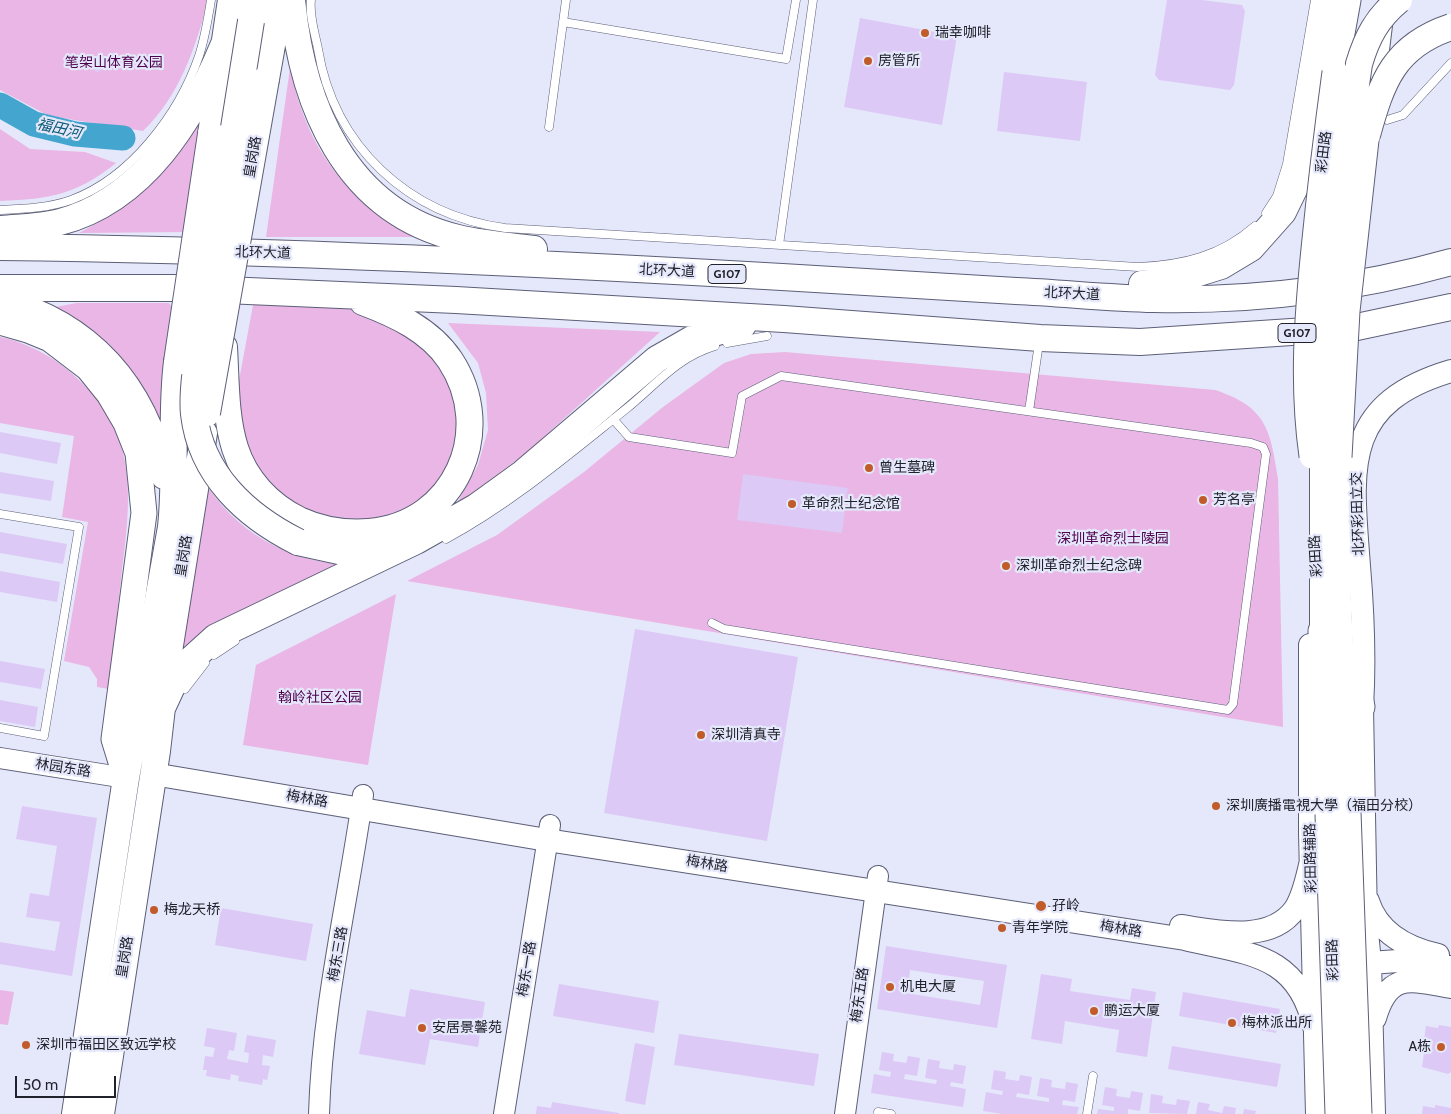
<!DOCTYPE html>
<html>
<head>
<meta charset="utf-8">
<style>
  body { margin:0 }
  #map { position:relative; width:1451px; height:1114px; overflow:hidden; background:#e5e8fa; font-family:Cabin,sans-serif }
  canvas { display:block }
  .scale { position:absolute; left:15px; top:1076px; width:101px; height:22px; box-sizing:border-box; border:2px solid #20222c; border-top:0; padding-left:6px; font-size:15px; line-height:18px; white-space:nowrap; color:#20222c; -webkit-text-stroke:4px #e5e8fa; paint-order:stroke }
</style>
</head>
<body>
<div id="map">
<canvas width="1451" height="1114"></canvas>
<div class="scale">50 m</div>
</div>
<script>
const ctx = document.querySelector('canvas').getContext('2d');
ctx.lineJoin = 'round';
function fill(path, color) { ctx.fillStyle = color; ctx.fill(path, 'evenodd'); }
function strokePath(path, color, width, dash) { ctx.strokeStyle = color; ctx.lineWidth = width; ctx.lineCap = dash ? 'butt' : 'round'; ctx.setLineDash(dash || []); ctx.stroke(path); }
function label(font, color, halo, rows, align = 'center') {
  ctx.font = font + ' Cabin,"Noto Sans SC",sans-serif'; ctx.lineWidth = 4.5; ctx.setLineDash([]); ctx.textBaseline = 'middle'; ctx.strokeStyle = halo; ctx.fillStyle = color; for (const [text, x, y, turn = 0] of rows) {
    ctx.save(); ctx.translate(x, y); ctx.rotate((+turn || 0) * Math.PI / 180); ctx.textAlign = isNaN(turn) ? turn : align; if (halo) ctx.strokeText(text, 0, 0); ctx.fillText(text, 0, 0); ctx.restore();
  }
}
fill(new Path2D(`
  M0 0H208C196 47 179 97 143 131L49 116 0 90Z
  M290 68C299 112 318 159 352 190 372 208 397 221 419 237H266Z
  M202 119 190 232 79 233C131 206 171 169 202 119Z
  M0 129 30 149 85 152 116 163C76 195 50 199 0 201Z
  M77 303H169L175 312 162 429 119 356 90 329 55 307Z
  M260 303 355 308 423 338 459 399 455 457 419 506 368 525 310 514 271 488 245 450 237 391 253 305Z
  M448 323 660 332 526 453 456 505 478 465 488 430 486 393 478 363Z
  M0 337C30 343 61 361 82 383 94 395 107 410 114 425 136 475 127 527 121 579 117 616 113 653 109 689L97 687V679L89 667 64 661 88 522 62 517 74 436 0 423Z
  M785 352 1215 390C1266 407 1270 428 1278 478L1283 727 407 581 497 535 584 472 663 407 724 363 751 354Z
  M203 480C236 532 284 559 344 565L182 658Z
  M396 594 368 765 243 745 256 665Z
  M0 990 14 992 8 1025 0 1024Z`), '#e9b6e5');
strokePath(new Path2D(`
  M0 105 34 124 75 134 123 138`), '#44a6cf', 25);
fill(new Path2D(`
  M1167 0H1202L1242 5 1245 11 1234 85 1230 90 1159 80 1155 75Z
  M860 18 957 36 942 125 844 107Z
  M99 58 106 66 97 73 90 65Z
  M1004 72 1087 82 1080 141 997 131Z
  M0 432 61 443 57 464 0 453Z
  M0 472 54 481 51 501 0 493Z
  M743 474 848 488 842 533 737 520Z
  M0 532 67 544 63 564 0 553Z
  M0 571 60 582 57 602 0 592Z
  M635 629 798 657 767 841 604 813Z
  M0 661 45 669 41 689 0 682Z
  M0 700 38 707 35 727 0 721Z
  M22 806 97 818 72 976 0 964V942L55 951 60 922 26 917 30 893 49 896 57 846 16 839Z
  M221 908 313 924 306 961 215 945Z
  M886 946 1007 965 997 1028 877 1009ZM910 970 984 981 980 1005 900 992 902 979 909 980Z
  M1041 974 1072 979 1070 991 1130 1000 1132 988 1156 992 1147 1057 1116 1052 1119 1030 1065 1021 1062 1044 1031 1039Z
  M559 984 659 1001 654 1033 553 1016Z
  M410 989 485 1002 478 1047 430 1039 425 1065 359 1054 367 1010 405 1017Z
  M1183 992 1280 1009 1276 1033 1179 1016Z
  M1439 1025 1451 1027V1072L1448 1074 1422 1067 1424 1053 1431 1054 1433 1041 1424 1040 1426 1026 1438 1028Z
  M207 1028 237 1033 234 1051 229 1050 227 1059 248 1063 249 1053 244 1052 247 1035 276 1040 273 1057 263 1055 262 1065 270 1066 267 1080 263 1079 262 1085 238 1081 239 1076 231 1074 230 1080 206 1076 207 1070H203L205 1056 213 1057 215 1048 204 1046Z
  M679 1034 819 1054 814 1086 674 1065Z
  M635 1043 655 1047 645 1105 625 1101Z
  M1172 1046 1281 1064 1277 1087 1168 1069Z
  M882 1052 894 1054 893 1061 906 1063 908 1056 920 1058 917 1076 905 1074 904 1079 936 1084 937 1080 925 1078 928 1059 940 1061 939 1068 953 1070 954 1064 966 1066 963 1084 951 1082 950 1086 966 1089 963 1107 871 1093 874 1074 890 1077 891 1072 879 1070Z
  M994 1070 1006 1072 1005 1079 1019 1081 1020 1075 1032 1077 1029 1095 1017 1093 1016 1097 1049 1102V1098L1037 1096 1040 1078 1052 1080 1051 1087 1065 1089 1066 1082 1078 1084 1075 1102 1063 1100 1062 1105 1079 1107 1077 1114H1002L983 1111 986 1092 1002 1095 1003 1091 991 1089Z
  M1105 1087 1117 1089 1116 1096 1130 1098 1131 1091 1143 1093 1140 1111 1128 1109V1114H1097L1098 1109 1114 1111V1107L1102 1105Z
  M1151 1094 1163 1096 1162 1103 1176 1105 1177 1099 1190 1101 1187 1114 1149 1113Z
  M552 1102 619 1113V1114H536L537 1106 551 1108Z
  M1198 1102 1210 1104 1208 1110 1222 1113 1224 1106 1236 1108 1235 1114H1196Z
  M1435 1105 1451 1108V1114H1422L1423 1106 1435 1108Z
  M1244 1109 1256 1111 1255 1114H1243Z`), '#dcc9f6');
const service = new Path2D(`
  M311 0C309 16 315 33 318 49 334 146 408 215 505 228L1138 267C1183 265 1221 256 1255 226
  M563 22 786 59 796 0
  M1387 120 1403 115 1451 63
  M549 127 566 0
  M0 210C23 209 49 208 71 200 131 178 179 114 199 56 205 38 208 19 211 0
  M1266 213 1277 196 1287 164 1315 0
  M779 245 813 0
  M727 343 767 336
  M1029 411 1039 343
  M613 419 629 437 732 453 742 396 781 376 1251 443 1263 447 1266 454 1233 704 1228 710 724 629 712 623
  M0 514 79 527 44 736 0 728
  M446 539C512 503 567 456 626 409 657 384 676 358 715 346
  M214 655 235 641
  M185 689 205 663
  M878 1112 891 1114
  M1087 1114 1093 1076`);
const tertiary = new Path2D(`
  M0 758 126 778
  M319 1114C322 1007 348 901 363 795
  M504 1114 550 825
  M845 1114 878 876`);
const secondary = new Path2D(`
  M1310 645V833L1317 1114
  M153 774 547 840 1185 939C1247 954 1298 953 1314 1027
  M1368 901C1378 933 1407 948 1438 955
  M1181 926C1216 931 1270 944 1295 909 1304 895 1307 877 1311 861
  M1355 964 1398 961 1451 967
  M1375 1018C1389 971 1410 980 1451 987
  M1374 1114 1370 962 1366 922 1362 707C1365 660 1363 613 1359 566 1352 470 1340 404 1451 371`);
const primary = new Path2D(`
  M1335 72 1348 0
  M1373 78 1380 21
  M0 322 28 330 50 339 88 368 109 394 126 423 138 453 144 513 114 739 126 778
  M1339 457 1338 592 1348 812
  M1321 631 1328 814
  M1355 669 1362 707`);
const trunk = new Path2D(`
  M292 0C302 105 345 211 458 238 483 244 509 246 534 249
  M251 21 254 0
  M266 79 280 0
  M211 134 231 0
  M0 229C20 227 41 227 60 222 144 200 193 119 224 44
  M0 247C261 250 522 262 782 277 860 282 938 286 1016 291 1062 293 1108 298 1154 299 1254 301 1355 289 1451 262
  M1142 284 1179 279 1221 266 1251 248 1283 212 1301 175 1330 0
  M0 288H179L456 300 784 319 1040 338 1140 342 1352 328 1451 307
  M0 300C90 324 144 386 164 476
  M224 347C226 380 225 416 235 448 245 480 269 505 299 520 321 530 344 534 369 532 455 525 497 431 450 360 430 330 395 314 363 302
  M298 542 339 551 386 549
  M1323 652V457
  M162 708 175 680 185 665 216 637 416 541 476 507 523 473 657 359 692 339 743 325
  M75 1114 126 778 171 527C177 472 170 417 177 362
  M101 1114 157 751 167 664 204 433`);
strokePath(service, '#5c5f78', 9);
strokePath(tertiary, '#5c5f78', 22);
strokePath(secondary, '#5c5f78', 24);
strokePath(primary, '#5c5f78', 27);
strokePath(trunk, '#5c5f78', 28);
strokePath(service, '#fff', 8);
strokePath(tertiary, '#fff', 20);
strokePath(secondary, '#fff', 22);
strokePath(primary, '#fff', 25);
strokePath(trunk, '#fff', 26);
const primaryBridge = new Path2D(`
  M1312 456C1302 386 1307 318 1314 249 1320 189 1327 131 1335 72
  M1339 457 1347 311 1369 113
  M1348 812 1359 1114
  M1328 814 1338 1114`);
const trunkBridge = new Path2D(`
  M251 21 197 360C195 378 192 396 194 414 201 475 246 516 298 542
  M1367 135C1382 81 1394 46 1451 27
  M177 362 211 134
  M207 413 266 79
  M1323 457C1327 326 1339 194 1359 64 1367 37 1377 18 1399 0`);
strokePath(primaryBridge, '#5c5f78', 27, []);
strokePath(trunkBridge, '#5c5f78', 28, []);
strokePath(primaryBridge, '#fff', 25);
strokePath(trunkBridge, '#fff', 26);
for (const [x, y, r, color] of [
  [925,33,5,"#c15c2a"],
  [868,61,5,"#c15c2a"],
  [869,468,5,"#c15c2a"],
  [1203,500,5,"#c15c2a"],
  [792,504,5,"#c15c2a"],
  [1006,566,5,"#c15c2a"],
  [701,735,5,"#c15c2a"],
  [1216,806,5,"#c15c2a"],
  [1041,906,6,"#c15c2a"],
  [154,910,5,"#c15c2a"],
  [1002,928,5,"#c15c2a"],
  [890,987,5,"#c15c2a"],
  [1094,1011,5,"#c15c2a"],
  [1232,1023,5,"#c15c2a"],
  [422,1028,5,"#c15c2a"],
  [26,1045,5,"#c15c2a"],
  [1441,1047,5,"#c15c2a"]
]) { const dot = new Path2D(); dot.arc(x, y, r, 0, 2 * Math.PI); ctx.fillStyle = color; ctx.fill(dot); strokePath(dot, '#e5e8fa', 2); }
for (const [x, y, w] of [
  [727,274,38],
  [1297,333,38]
]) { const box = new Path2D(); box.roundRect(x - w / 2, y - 9.5, w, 19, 4); ctx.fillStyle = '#e5e8fa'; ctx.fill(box); strokePath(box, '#20222c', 1); }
label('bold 12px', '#20222c', null, [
  ["G107",727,274],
  ["G107",1297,333]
]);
label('14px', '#20222c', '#e5e8fa', [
  ["瑞幸咖啡",935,33],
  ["房管所",878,61],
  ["曾生墓碑",879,468],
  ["芳名亭",1213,500],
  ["革命烈士纪念馆",802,504],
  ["深圳革命烈士纪念碑",1016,566],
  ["深圳清真寺",711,735],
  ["深圳廣播電視大學（福田分校）",1226,806],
  ["孖岭",1052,906],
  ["梅龙天桥",164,910],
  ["青年学院",1012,928],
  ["机电大厦",900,987],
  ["鹏运大厦",1104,1011],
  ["梅林派出所",1242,1023],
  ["安居景馨苑",432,1028],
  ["深圳市福田区致远学校",36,1045],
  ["A栋",1431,1047,"right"]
], 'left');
label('14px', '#4e004d', '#e5e8fa', [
  ["笔架山体育公园",114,63],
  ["深圳革命烈士陵园",1113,539],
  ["翰岭社区公园",320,698]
]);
label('14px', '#20222c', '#e5e8fa', [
  ["彩田路",1324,152,-83],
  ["皇岗路",253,157,-80],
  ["北环大道",263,253,2],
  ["北环大道",667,271,3],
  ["北环大道",1072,294,3],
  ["北环彩田立交",1358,514,-92],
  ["皇岗路",184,556,-81],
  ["彩田路",1316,556,-94],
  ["林园东路",63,768,9],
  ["梅林路",307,799,10],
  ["彩田路辅路",1311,858,-91],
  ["梅林路",707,864,9],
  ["梅林路",1121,929,9],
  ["梅东三路",338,954,-80],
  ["皇岗路",125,957,-81],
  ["彩田路",1333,960,-92],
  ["梅东一路",527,969,-81],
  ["梅东五路",860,995,-82]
]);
label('italic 15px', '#095976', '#e5e8fa', [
  ["福田河",59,129,13]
]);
</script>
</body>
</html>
